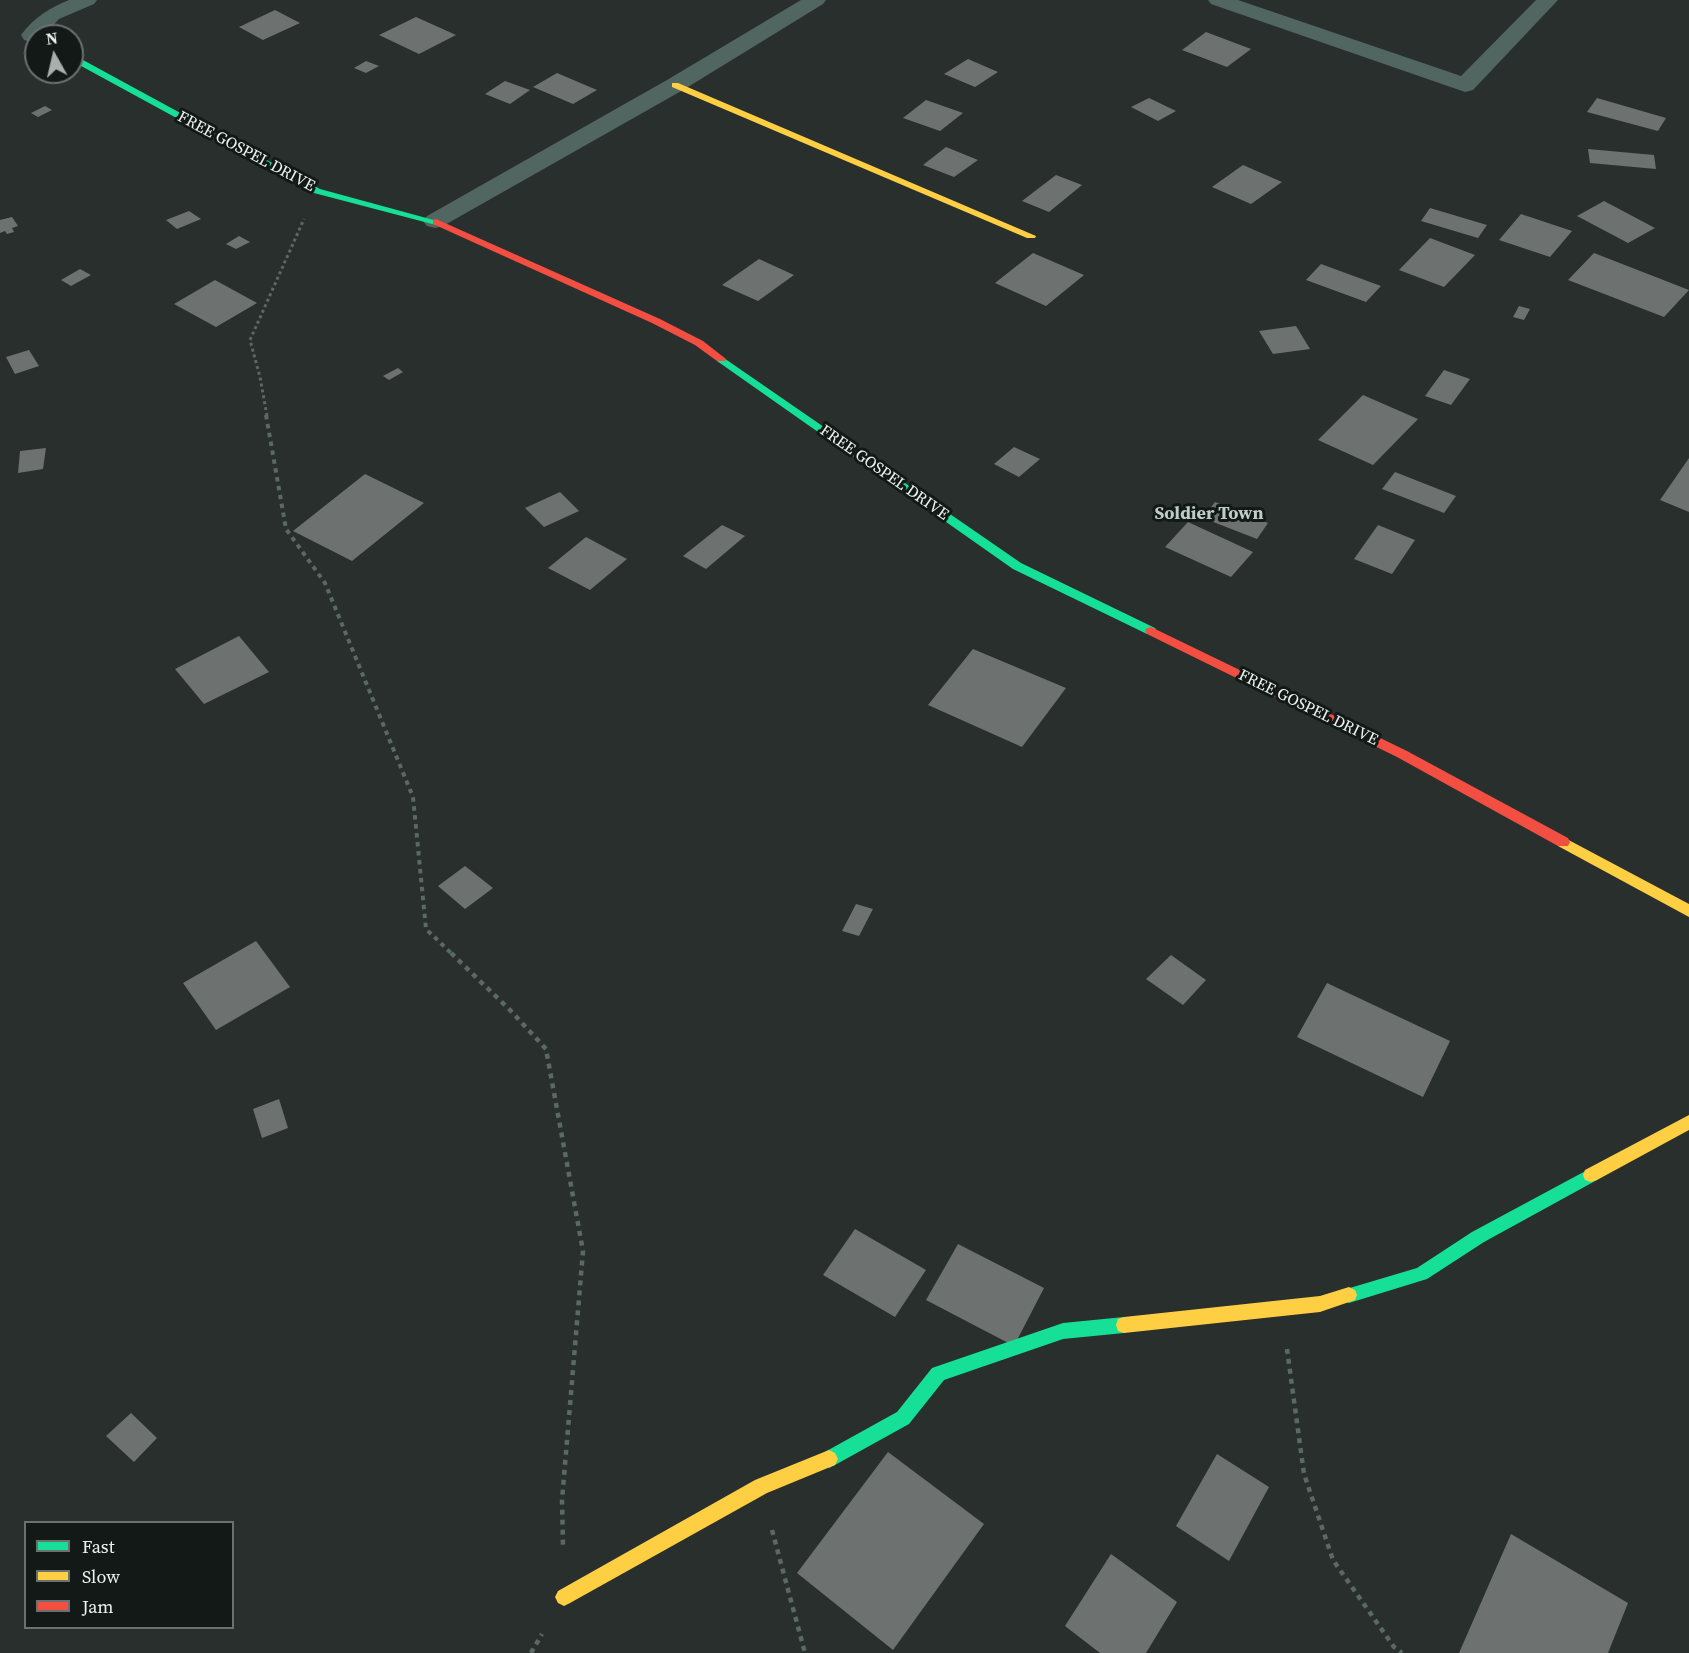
<!DOCTYPE html>
<html>
<head>
<meta charset="utf-8">
<style>
  body { margin:0 }
  #map { position:relative; width:1689px; height:1653px; overflow:hidden; background:#292f2d; font-family:"Source Serif 4",serif }
  canvas { display:block }
  .legend { position:absolute; left:24px; top:1521px; width:210px; height:108px; box-sizing:border-box; background:#131917; border:2px solid #6a716e; margin:0; padding:8px 10px; list-style:none; font-size:18px; color:#ecf4f1 }
  .legend li { display:flex; align-items:center; gap:12px; height:30px }
  .legend b { width:30px; border:2px solid #6a716e }
  .north { position:absolute; left:24px; top:24px; width:60px; height:60px; box-sizing:border-box; background:#131917; border:2px solid #6a716e; border-radius:50%; rotate:352deg; font-size:16px; font-weight:700; line-height:24px; text-align:center; color:#ecf4f1 }
  .north::after { content:''; display:block; margin:auto; width:21px; height:27px; background:#a8afac; clip-path:polygon(50% 0,100% 100%,50% 72%,0 100%) }
</style>
</head>
<body>
<div id="map">
<canvas width="1689" height="1653"></canvas>
<ul class="legend">
<li><b style="height:8px;background:#16e098"></b>Fast</li>
<li><b style="height:8px;background:#ffcf43"></b>Slow</li>
<li><b style="height:8px;background:#f24e42"></b>Jam</li>
</ul>
<div class="north">N</div>
</div>
<script>
const ctx = document.querySelector('canvas').getContext('2d');
ctx.lineJoin = 'round';
function fill(path, color) { ctx.fillStyle = color; ctx.fill(path, 'evenodd'); }
function strokePath(path, color, width, dash) { ctx.strokeStyle = color; ctx.lineWidth = width; ctx.lineCap = dash ? 'butt' : 'round'; ctx.setLineDash(dash || []); ctx.stroke(path); }
function label(font, color, halo, rows, align = 'center') {
  ctx.font = font + ' "Source Serif 4",serif'; ctx.lineWidth = 6; ctx.setLineDash([]); ctx.textBaseline = 'middle'; ctx.strokeStyle = halo; ctx.fillStyle = color; for (const [text, x, y, turn = 0] of rows) {
    ctx.save(); ctx.translate(x, y); ctx.rotate((+turn || 0) * Math.PI / 180); ctx.textAlign = isNaN(turn) ? turn : align; if (halo) ctx.strokeText(text, 0, 0); ctx.fillText(text, 0, 0); ctx.restore();
  }
}
fill(new Path2D(`
  M275 10 300 23 263 40 239 27Z
  M416 17 456 35 419 54 379 35Z
  M1206 32 1251 49 1227 67 1182 50Z
  M968 59 998 72 975 87 944 74Z
  M366 61 379 66 366 73 354 68Z
  M557 73 597 90 573 104 533 87Z
  M505 81 530 90 510 104 485 94Z
  M1149 98 1176 111 1158 121 1131 107Z
  M1597 98 1666 118 1658 131 1587 112Z
  M926 100 963 113 940 131 903 118Z
  M45 106 52 110 38 117 31 113Z
  M946 147 978 160 954 177 923 165Z
  M1588 149 1654 155 1656 169 1590 163Z
  M1243 165 1282 182 1251 204 1212 187Z
  M1056 175 1082 185 1049 212 1022 201Z
  M1604 201 1655 228 1628 243 1577 216Z
  M1430 208 1487 225 1478 238 1421 221Z
  M189 211 201 219 177 229 166 220Z
  M1521 214 1572 231 1550 257 1499 240Z
  M12 217 18 226 12 228 14 232 7 234 5 231 0 233V220Z
  M239 236 250 242 236 249 226 244Z
  M1430 238 1475 255 1444 287 1399 270Z
  M1033 253 1084 275 1046 306 995 283Z
  M1594 253 1689 290 1664 317 1568 280Z
  M759 259 794 275 758 301 722 285Z
  M1321 264 1381 286 1366 302 1306 280Z
  M80 269 91 275 71 286 61 280Z
  M215 280 257 303 216 327 174 304Z
  M1519 306 1530 309 1524 320 1513 317Z
  M1296 326 1310 349 1273 354 1259 331Z
  M29 350 39 366 15 374 6 357Z
  M398 368 403 372 389 380 383 376Z
  M1444 370 1470 379 1451 405 1425 396Z
  M1363 395 1418 419 1373 465 1318 440Z
  M1014 447 1040 459 1019 477 994 464Z
  M46 448 43 469 18 473 20 451Z
  M1689 458V512L1660 500Z
  M1395 472 1456 496 1444 513 1382 489Z
  M365 474 424 503 352 561 293 531Z
  M560 492 579 511 544 527 525 508Z
  M1215 502 1268 523 1257 539 1203 518Z
  M1188 522 1253 552 1231 577 1165 547Z
  M722 525 745 536 706 569 683 556Z
  M1378 525 1415 540 1392 574 1354 559Z
  M586 537 627 559 590 590 548 568Z
  M239 636 269 672 204 704 175 669Z
  M973 649 1066 688 1022 747 928 705Z
  M465 866 493 888 465 909 438 886Z
  M856 904 873 909 859 936 842 931Z
  M256 941 290 987 216 1030 183 983Z
  M1171 955 1206 980 1183 1005 1146 979Z
  M1327 983 1450 1041 1423 1097 1297 1037Z
  M279 1099 288 1128 262 1138 253 1109Z
  M855 1229 926 1270 895 1317 823 1275Z
  M958 1244 1044 1288 1014 1346 926 1300Z
  M131 1413 157 1438 134 1462 106 1436Z
  M888 1452 984 1524 893 1650 797 1573Z
  M1217 1454 1269 1487 1229 1561 1176 1526Z
  M1511 1534 1628 1603 1608 1653H1459Z
  M1111 1554 1177 1602 1146 1653H1100L1065 1626Z`), '#6d7271');
strokePath(new Path2D(`
  M267 416 260 377 250 340 304 219`), '#5a6964', 3, [3, 3]);
strokePath(new Path2D(`
  M266 415 286 529 325 583 413 797 426 929 453 955`), '#5a6964', 4, [4.5, 4.5]);
strokePath(new Path2D(`
  M451 953 510 1010 546 1049 583 1251 562 1500 563 1546
  M1287 1349 1304 1474 1333 1560 1394 1647 1402 1653
  M772 1530 805 1653
  M531 1653 542 1634`), '#5a6964', 4.5, [5, 5]);
fill(new Path2D(`
  M69 0H97L94 4 59 19 45 34 46 36H36V43L24 40 21 35C34 17 50 8 69 0Z
  M801 0H826L823 4 683 90 443 226 435 228 427 226 423 221 427 216 667 80Z
  M1208 0H1238L1461 76 1536 0H1558L1473 90 1465 92 1211 4Z`), '#516660');
fill(new Path2D(`
  M72 54 320 189 441 222 436 225 314 193 72 61Z
  M721 356 1021 563 1155 628 1157 631 1155 634H1147L1013 569 717 361 716 359Z
  M1591 1168 1597 1170 1599 1175 1597 1180 1484 1242 1427 1279 1349 1303 1343 1300 1341 1295 1343 1290 1417 1268 1472 1232Z
  M1124 1317 1130 1319 1132 1325 1130 1331 1124 1333 1063 1339 944 1380 909 1424 835 1465 829 1468 823 1465 820 1459 823 1453 897 1412 932 1368 1063 1323Z`), '#16e098');
fill(new Path2D(`
  M672 83H678L1036 236 1035 238H1027L672 87Z
  M1563 837 1689 904V917L1558 846 1556 842 1558 838Z
  M1689 1115V1130L1597 1180 1591 1182 1585 1180 1583 1175 1585 1170Z
  M1349 1287 1355 1290 1357 1295 1355 1300 1320 1312 1124 1333 1118 1331 1116 1325 1118 1319 1124 1317 1320 1296Z
  M829 1450 835 1453 838 1459 835 1465 767 1493 570 1603 564 1606 558 1603 555 1597 558 1591 755 1480Z`), '#ffcf43');
fill(new Path2D(`
  M436 219 660 319 703 341 726 359 725 361H717L695 345 652 323 433 224V220Z
  M1151 627 1407 751 1568 838 1570 842 1568 846H1558L1397 757 1147 634 1145 631 1147 628Z`), '#f24e42');
label('16px', '#ecf4f1', '#131917', [
  ["FREE GOSPEL DRIVE",246,152,28],
  ["FREE GOSPEL DRIVE",884,473,35],
  ["FREE GOSPEL DRIVE",1308,708,26]
]);
label('bold 18px', '#becdc7', '#131917', [
  ["Soldier Town",1209,514]
]);
</script>
</body>
</html>
